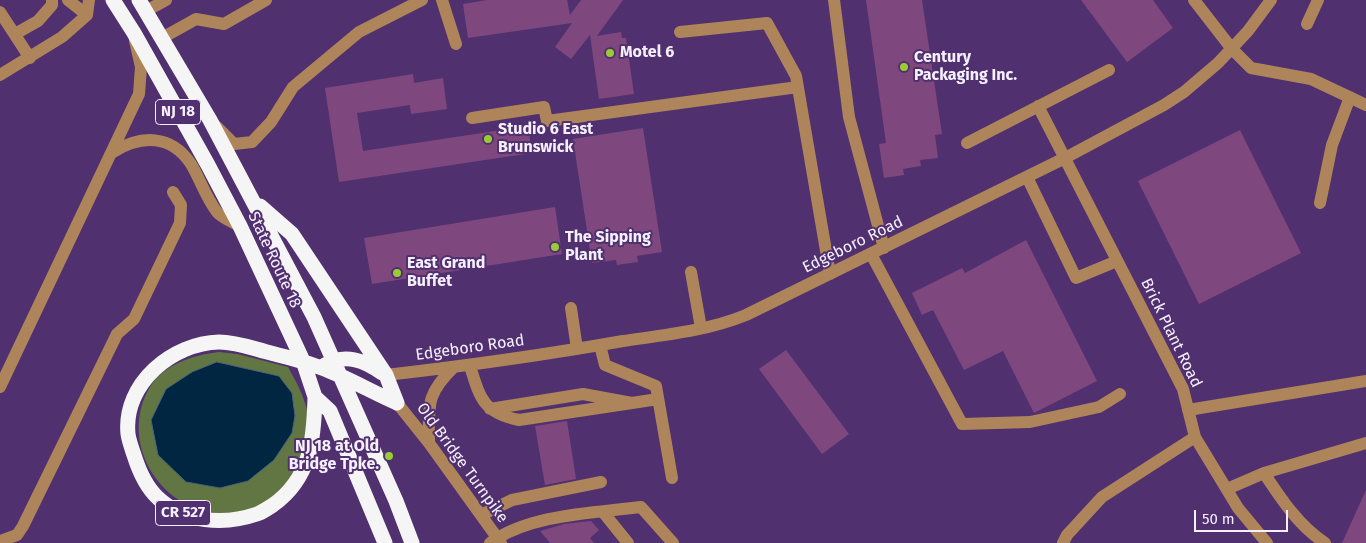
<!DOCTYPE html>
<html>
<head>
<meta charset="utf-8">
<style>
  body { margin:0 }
  #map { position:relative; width:1366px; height:543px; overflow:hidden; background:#50306e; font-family:"Fira Sans",sans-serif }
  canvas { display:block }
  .scale { position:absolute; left:1194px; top:510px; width:94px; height:22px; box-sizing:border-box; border:2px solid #f6effe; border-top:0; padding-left:6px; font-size:15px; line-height:18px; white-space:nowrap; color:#f6effe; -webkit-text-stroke:4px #50306e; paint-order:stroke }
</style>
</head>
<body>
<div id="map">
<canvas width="1366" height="543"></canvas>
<div class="scale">50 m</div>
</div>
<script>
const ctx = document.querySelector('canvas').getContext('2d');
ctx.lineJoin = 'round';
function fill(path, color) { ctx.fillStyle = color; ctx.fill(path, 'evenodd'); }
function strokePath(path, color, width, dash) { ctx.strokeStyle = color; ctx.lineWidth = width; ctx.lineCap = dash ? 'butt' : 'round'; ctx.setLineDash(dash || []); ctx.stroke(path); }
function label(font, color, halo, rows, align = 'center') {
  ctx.font = font + ' "Fira Sans",sans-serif'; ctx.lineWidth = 4; ctx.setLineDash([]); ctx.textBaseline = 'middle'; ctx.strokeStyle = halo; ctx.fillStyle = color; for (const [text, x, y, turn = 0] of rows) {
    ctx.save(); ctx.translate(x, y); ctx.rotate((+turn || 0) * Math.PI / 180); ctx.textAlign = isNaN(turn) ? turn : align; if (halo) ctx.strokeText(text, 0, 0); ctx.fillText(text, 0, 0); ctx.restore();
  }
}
fill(new Path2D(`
  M219 352 237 354 288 367C301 390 316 419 307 446 304 454 299 462 296 470 288 487 272 500 255 507 243 512 230 514 218 513 158 509 118 440 150 387 164 364 194 355 219 352Z`), '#627643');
const water = new Path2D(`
  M217 362 279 376 292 393 295 416 292 433 274 460 248 481 220 488 186 482 158 455 151 420 166 389 192 372Z`);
fill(water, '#012642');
strokePath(water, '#4a627a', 1);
fill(new Path2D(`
  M487 0H567L570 15 581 0H623L597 36 621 32 622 38H626L634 94 599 99 590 35 571 59 555 47 572 23 468 38 463 4Z
  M866 0H922L942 134 935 135 938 158 920 160 921 166 903 169 904 175 884 178 879 144 886 143Z
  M1081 0H1153L1173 28 1127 62Z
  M413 74 414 83 443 78 447 109 411 114 410 105 357 113 363 151 528 126 532 153 339 182 325 88Z
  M643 128 662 252 637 256 638 262 617 265 616 260 592 263 573 139Z
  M1240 130 1301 253 1199 304 1138 181Z
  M555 207 562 254 372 284 364 238Z
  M1026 240 1097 381 1034 413 1003 351 964 370 933 310 922 315 912 293 962 268 965 273Z
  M786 350 849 434 822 454 759 369Z
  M567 421 576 479 545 485 535 426Z
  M1366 490V543H1342Z
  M591 521 599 530 590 538 594 543H550L540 531 564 524Z`), '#7e487f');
strokePath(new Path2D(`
  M68 0 87 15
  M442 0 456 44
  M834 0 849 117 884 248
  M1194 0 1232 49 1251 68 1311 79 1366 105
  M146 11 166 0
  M0 12 30 58
  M1307 24 1318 0
  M680 32 767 23 796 76 830 274
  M15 34 38 21 52 5V0
  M162 38 196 19 224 24 266 0
  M0 75 62 37 87 15 89 0
  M1038 106 1183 389 1195 437 1238 508 1267 543
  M472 118 544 107 547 121 798 87
  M217 127 234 144 252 142 271 122 293 87 359 32 422 0
  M967 143 1109 70
  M113 152C141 135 171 134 191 164 200 179 206 198 217 212 221 218 233 222 240 226
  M1027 177 1076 278 1117 261
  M1320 203 1332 145 1350 97
  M871 254 962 424 1030 422 1099 407 1120 394
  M691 272 701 328
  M571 308 577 349
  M600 345 605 365 656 386 672 478
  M470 366C480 398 483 413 519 420L632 403
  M386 375C465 366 544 355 623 341 664 335 707 331 746 315L1065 158 1164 105 1184 92 1218 63 1248 31 1271 0
  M0 387 139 94 141 67 135 41
  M397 403 429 443 501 543
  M490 409 583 394 632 403 658 399
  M1188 410 1366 381
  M429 443C429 406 425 395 454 367
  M1264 473 1366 443
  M1227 489 1264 473C1281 499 1299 526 1325 543
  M603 512 628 543
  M481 515 512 500 601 482
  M0 541 17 535 23 526 117 334 134 319 180 223 181 205 173 192
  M490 543C530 514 594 513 641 507L673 543
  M1063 543 1067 535 1102 497 1195 437`), '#ae845a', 12);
strokePath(new Path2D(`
  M113 0 134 33 208 165 240 226 303 361 315 397 330 411 385 543
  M139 0 210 120 314 317 396 501 412 543
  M260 206 292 234 386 375 397 403
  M325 365C345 353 364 360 382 373
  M315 397C314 439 311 478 273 505 268 508 263 512 257 514 225 525 184 523 158 498 146 487 139 471 134 455 132 449 129 441 128 434 123 383 173 343 219 342 236 342 252 348 267 352 286 357 304 361 322 368 348 378 372 392 397 403`), '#f5f5f5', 15);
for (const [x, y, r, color] of [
  [610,53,5,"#9acb34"],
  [904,67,5,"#9acb34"],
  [488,139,5,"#9acb34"],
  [555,247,5,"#9acb34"],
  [397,273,5,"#9acb34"],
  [389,456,5,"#9acb34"]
]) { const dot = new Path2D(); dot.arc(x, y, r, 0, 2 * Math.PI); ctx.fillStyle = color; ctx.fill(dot); strokePath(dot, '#50306e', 2); }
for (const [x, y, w] of [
  [178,112,45],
  [183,513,55]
]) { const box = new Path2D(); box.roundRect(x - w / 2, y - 12.5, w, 25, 4); ctx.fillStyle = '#50306e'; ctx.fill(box); strokePath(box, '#f6effe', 1); }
label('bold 15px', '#f6effe', null, [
  ["NJ 18",178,112],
  ["CR 527",183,513]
]);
label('bold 16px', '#f6effe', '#50306e', [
  ["Motel 6",620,53],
  ["Century",914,58],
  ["Packaging Inc.",914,76],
  ["Studio 6 East",498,130],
  ["Brunswick",498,148],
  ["The Sipping",565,238],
  ["Plant",565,256],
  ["East Grand",407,264],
  ["Buffet",407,282],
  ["NJ 18 at Old",379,447,"right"],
  ["Bridge Tpke.",379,465,"right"]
], 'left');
label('16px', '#f6effe', '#50306e', [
  ["Edgeboro Road",853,245,-26],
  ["State Route 18",274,260,65],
  ["Brick Plant Road",1171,333,64],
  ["Edgeboro Road",470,348,-8],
  ["Old Bridge Turnpike",462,463,54]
]);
</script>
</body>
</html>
